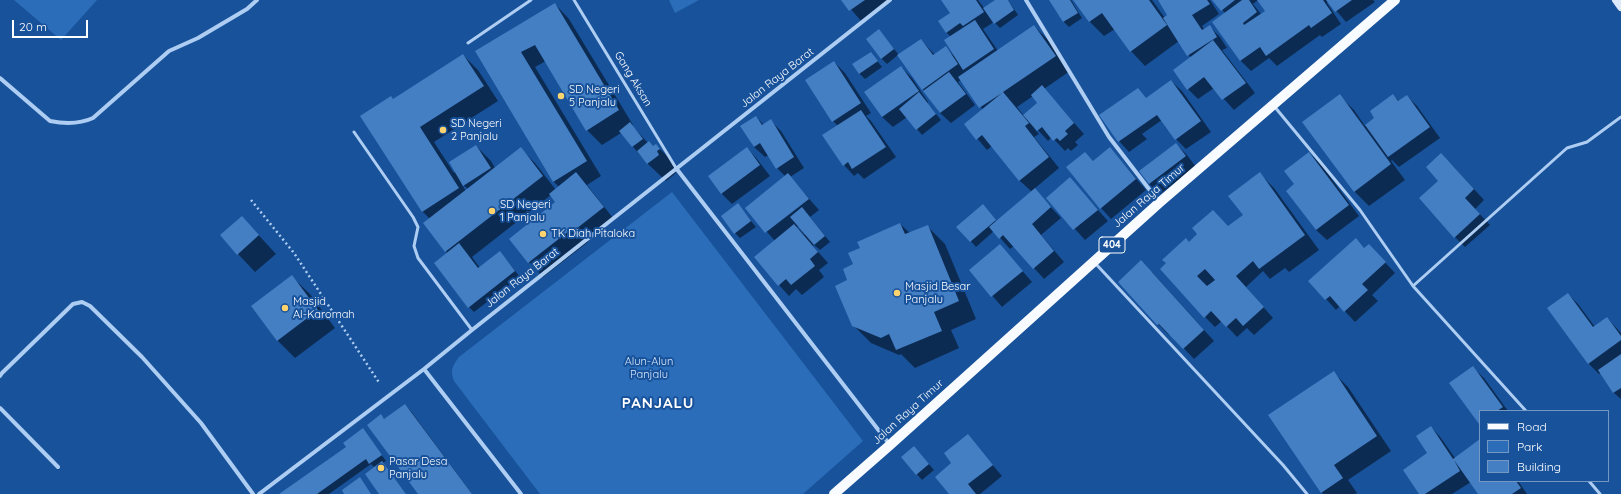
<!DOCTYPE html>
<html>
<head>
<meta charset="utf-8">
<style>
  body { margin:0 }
  #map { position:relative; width:1621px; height:494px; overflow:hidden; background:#18529b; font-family:Quicksand,sans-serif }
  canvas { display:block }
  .legend { position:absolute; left:1479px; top:410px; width:130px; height:72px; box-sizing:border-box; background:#18529b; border:1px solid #7497c3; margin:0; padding:5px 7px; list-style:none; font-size:12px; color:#fff }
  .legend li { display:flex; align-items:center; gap:8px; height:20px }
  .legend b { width:20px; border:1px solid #7497c3 }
  .scale { position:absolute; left:12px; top:20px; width:76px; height:18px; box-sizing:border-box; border:2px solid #fff; border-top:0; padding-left:5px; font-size:12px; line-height:14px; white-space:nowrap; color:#fff; -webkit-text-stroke:3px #18529b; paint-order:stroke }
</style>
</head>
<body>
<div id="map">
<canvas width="1621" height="494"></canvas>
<ul class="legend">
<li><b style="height:5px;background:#f8fbff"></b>Road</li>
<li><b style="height:11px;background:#2b6db8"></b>Park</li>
<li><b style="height:11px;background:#447ec3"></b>Building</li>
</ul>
<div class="scale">20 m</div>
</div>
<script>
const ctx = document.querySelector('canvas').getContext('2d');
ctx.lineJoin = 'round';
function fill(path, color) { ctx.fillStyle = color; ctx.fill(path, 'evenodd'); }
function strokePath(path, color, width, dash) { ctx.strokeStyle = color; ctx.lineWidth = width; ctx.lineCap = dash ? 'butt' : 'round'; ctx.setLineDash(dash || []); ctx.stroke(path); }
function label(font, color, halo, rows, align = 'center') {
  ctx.font = font + ' Quicksand,sans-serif'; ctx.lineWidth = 4; ctx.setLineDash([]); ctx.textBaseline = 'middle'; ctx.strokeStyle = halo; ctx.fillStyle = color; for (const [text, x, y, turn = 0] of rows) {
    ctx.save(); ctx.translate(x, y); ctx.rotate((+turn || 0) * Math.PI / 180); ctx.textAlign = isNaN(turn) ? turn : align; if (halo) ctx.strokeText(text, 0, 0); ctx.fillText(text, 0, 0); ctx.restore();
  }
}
fill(new Path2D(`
  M14 0H97L61 40Z
  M669 0H699L675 13Z
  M672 192 863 441 803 494H540L454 381C450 371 452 366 459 357Z`), '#2b6db8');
fill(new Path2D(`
  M843 0H889L861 21Z
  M942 0H978L984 8 996 0H1008L1018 15 1000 28 994 22 983 29 998 51 1034 26 1049 41 1070 71 1044 89 1084 134 1075 142 1078 145 1071 151 1068 148 1065 151 1052 137 1048 141 1035 127 1034 128 1039 134 1034 137 1059 168 1034 189 1061 218 1041 235 1064 262 1044 279 1014 246 1010 249 994 231 976 247 958 227 988 211 997 222 1032 192 1020 181 992 146 987 150 965 124 983 110 961 80 958 82 975 105 951 123 940 113 898 55 887 64 881 58 879 31 899 55 921 40 935 55 945 47 955 57 951 37 946 32 951 13ZM1033 96 1039 103 1024 116 1017 107Z
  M1050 0H1071L1082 18 1069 27 1063 21Z
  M1074 0H1152L1165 18 1169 15 1159 0H1210L1219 14 1202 26 1204 29 1209 26 1220 37 1227 48 1222 50 1255 93 1234 110 1214 88 1198 99 1188 89 1191 58 1179 41 1145 66 1131 51 1115 29 1104 36 1090 22Z
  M1213 0H1258L1253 4 1261 14 1266 11 1258 0H1373L1375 2 1346 22 1328 1 1327 3 1341 24 1322 37 1320 35 1277 66 1269 58 1251 71 1240 60 1225 13Z
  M555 4 569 19 633 125 632 126 648 143 653 147 656 145 674 163 677 167 674 169 676 173 666 181 648 164 621 133 602 145 587 130 546 61 535 67 601 176 587 185 613 218 587 240 588 242 543 277 529 262 557 202 551 195 472 257 480 268 505 258 520 277 474 312 469 307 447 253 430 219 422 211 393 100 463 55 478 70 498 101 434 142 454 173 476 146 491 161 495 168 521 149 535 163 556 190 559 187 554 182 476 51ZM461 183 468 189 466 191Z
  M871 53 882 67 865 79 859 73Z
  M834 62 845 73 871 113 866 116 871 121 896 157 864 179 858 173 854 176 844 165 838 126 833 121Z
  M901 67 912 78 928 102 927 103 941 120 922 135 907 117 893 127 882 117Z
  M1171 81 1182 91 1211 132 1186 149 1176 139 1162 120 1142 134 1147 139 1129 152 1119 141 1101 115 1146 99Z
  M1393 95 1399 101 1407 96 1417 106 1440 138 1399 167 1392 160 1391 161 1405 180 1369 206 1354 191 1340 96 1354 110 1365 126 1376 118Z
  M756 117 764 125 771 121 781 131 804 168 790 177 819 210 810 217 830 242 820 250 814 245 813 246 828 263 819 270 824 277 802 295 796 289 789 296 779 285 775 241 746 208 786 177 777 168 769 155 765 157 754 147 742 126ZM799 226 806 234 805 235 797 227Z
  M1176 144 1187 155 1196 167 1160 194 1149 184Z
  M747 148 757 159 770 176 732 204 722 194 709 176Z
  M1110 148 1146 190 1111 219 1101 208 1085 153 1094 162Z
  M1309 153 1320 163 1359 216 1327 240 1316 230 1287 191 1296 185Z
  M1452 165 1484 200 1475 209 1490 225 1465 247 1455 237 1439 181Z
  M1260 174 1274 188 1319 250 1289 272 1285 268 1270 279 1263 271 1246 287 1273 318 1254 335 1247 328 1237 337 1222 321 1215 327 1205 317 1190 243 1228 227 1244 216Z
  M1070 179 1108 221 1085 240 1047 198Z
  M738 205 756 227 740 238 735 233Z
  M242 217 276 254 255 272 238 254Z
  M900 224 910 233 927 226 945 244 976 319 951 330 959 348 915 368 901 354 899 355 871 343 853 325 848 281 861 249Z
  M1356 239 1365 249 1379 256 1395 273 1372 295 1378 301 1355 322 1340 306 1336 310 1310 281Z
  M1000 245 1032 282 1002 307 970 270Z
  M1152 272 1214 341 1194 359 1170 334 1169 335 1158 324Z
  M292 277 310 294 335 328 295 358 278 341 252 307Z
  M1568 294 1578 304 1595 327 1607 318 1621 333V399L1614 393 1601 373 1599 374 1589 364 1548 308Z
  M1473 368 1484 378 1508 411H1480V424L1450 383Z
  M1333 372 1348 387 1391 451 1348 480 1357 493 1355 494H1323L1321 492Z
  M405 405 410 410 472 494H419L381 416 385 420Z
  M1431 427 1441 438 1455 458 1480 441V481H1518L1527 494H1479L1471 482 1452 494H1420L1429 454Z
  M363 430 386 461 383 463 406 494H381L375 468 371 464 329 494H281L347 447Z
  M967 435 1002 476 980 494H950L953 463Z
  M919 453 934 470 922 480 902 457Z`), '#0007');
fill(new Path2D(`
  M841 0H865L849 11Z
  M941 0H976L984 12 963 26 960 23 946 33 938 21 950 13Z
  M995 0H1008L1014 10 994 24 983 8Z
  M1049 0H1070L1078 13 1063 22Z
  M1073 0H1149L1167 25 1130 52 1102 13 1089 22Z
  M1158 0H1207L1210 4 1192 15 1202 30 1210 25 1217 37 1187 56 1163 18 1167 15Z
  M1212 0H1235L1221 11Z
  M1242 0H1249L1257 12 1243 23 1244 25 1265 11 1257 0H1323L1332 13 1311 28 1309 25 1266 56 1260 47 1240 61 1212 22Z
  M1326 0H1352L1335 12Z
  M555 3 619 110 586 131 535 45 521 52 587 161 553 182 475 51Z
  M975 20 994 49 963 70 944 40Z
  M1034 25 1056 56 1003 92 1029 123 1025 126 1049 157 1019 181 982 135 976 140 964 124 1002 93 979 108 958 77Z
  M879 29 894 49 881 59 866 39Z
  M921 39 933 55 946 46 958 64 922 90 897 55Z
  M1213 40 1246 83 1222 100 1204 77 1187 90 1173 70Z
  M871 52 878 61 859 74 852 64Z
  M463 54 484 86 420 127 459 188 422 212 360 116 391 96 393 99Z
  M834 61 861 103 832 122 805 80Z
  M901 66 919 91 882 117 864 92Z
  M949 72 966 94 940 113 923 91Z
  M1171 80 1201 121 1175 140 1157 115 1118 142 1099 115 1138 88 1146 98Z
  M1042 85 1074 123 1065 131 1068 134 1060 141 1057 138 1053 141 1042 127 1037 131 1023 115 1037 103 1031 95Z
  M919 92 936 114 916 130 899 109Z
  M1340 94 1391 164 1354 192 1302 122Z
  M1393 94 1398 101 1407 95 1430 127 1388 157 1365 125 1374 118 1370 111Z
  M861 110 886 147 852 169 848 162 843 166 822 135Z
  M756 116 762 125 771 119 794 157 776 169 760 143 754 147 740 126Z
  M630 122 643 139 632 147 619 131Z
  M649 141 653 146 656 144 660 149 657 151 659 155 647 164 637 151Z
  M1176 143 1186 156 1149 184 1139 171Z
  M476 145 491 168 463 186 449 162Z
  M521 147 543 176 445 252 423 223Z
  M747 147 760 165 721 194 708 176Z
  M1110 147 1136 179 1100 209 1066 167 1085 152 1093 161Z
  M1309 152 1349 205 1316 230 1286 191 1294 184 1284 171Z
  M1441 153 1474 189 1465 198 1480 214 1454 238 1419 198 1438 181 1426 167Z
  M576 172 604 207 576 229 574 227 528 263 509 239 555 202 549 194Z
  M1260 172 1305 235 1259 269 1253 261 1236 276 1264 307 1243 326 1236 318 1226 327 1211 311 1204 318 1160 269 1166 263 1162 260 1186 238 1189 242 1197 234 1192 228 1213 210 1228 226 1243 215 1228 196ZM1205 269 1215 280 1207 286 1197 276Z
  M788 173 809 199 765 233 745 208Z
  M1070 177 1098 210 1073 230 1046 198Z
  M1035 188 1051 207 1032 224 1054 251 1033 269 1003 235 999 239 989 227Z
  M738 203 751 221 734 234 721 216Z
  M983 204 996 220 970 242 956 227Z
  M802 207 825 236 814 245 790 217Z
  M242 216 259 235 237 255 220 235Z
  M900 223 905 234 928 225 959 301 934 312 942 331 896 350 889 334 881 338 852 326 835 286 847 280 843 269 853 264 848 253 860 248 857 242Z
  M794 224 818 252 810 259 815 266 791 285 786 279 778 286 754 257Z
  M1356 238 1364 248 1369 244 1386 262 1362 284 1368 290 1344 312 1330 296 1325 300 1308 281Z
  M459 243 478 268 500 251 515 271 468 308 434 263Z
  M1000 244 1023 271 991 297 969 270Z
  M1141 260 1204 330 1183 349 1159 324 1157 325 1118 282Z
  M292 275 318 310 277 341 251 306Z
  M1568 293 1593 327 1607 317 1621 336V340L1588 364 1547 308Z
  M1621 354V388L1613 393 1598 370Z
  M1473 366 1503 407 1497 411H1480L1479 424 1449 383Z
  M1334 371 1377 436 1334 465 1343 478 1321 493 1268 415Z
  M405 404 472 494H418L367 425 381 414 384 419Z
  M1431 426 1453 459 1480 439V481H1516L1521 488 1512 494H1478L1454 460 1460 471 1425 494H1419L1403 470 1427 453 1416 436Z
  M363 428 382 455 369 464 366 459 317 494H279L346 447 343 443Z
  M968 434 993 465 968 484 976 494H949L935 477 951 463 944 453Z
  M914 446 929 464 916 475 901 457Z
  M382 461 406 494H379L365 474Z
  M360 477 371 494H344L342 490Z`), '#447ec3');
strokePath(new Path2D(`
  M251 200 294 253 380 384`), '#adcdf2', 2.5, [2, 3]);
strokePath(new Path2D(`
  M574 0 676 168
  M468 43 531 0
  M1274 106 1360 210 1413 286 1526 411
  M354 132 413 217 418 227 414 246 418 258 472 330
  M1095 263 1283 465 1307 494
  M1413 286 1567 148 1587 142 1621 117
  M1589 481 1600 494`), '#adcdf2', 3);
strokePath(new Path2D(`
  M1026 0 1109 137 1159 202
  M0 78 50 121C65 124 80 124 93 118L169 51 198 38 247 9 257 0
  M676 168 890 445
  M424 369 521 494
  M0 376 2 373 73 304 82 302 90 306 142 357 201 423 253 494
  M0 408 58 467
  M259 494 424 369 472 330 890 0`), '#adcdf2', 4);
strokePath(new Path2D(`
  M1616 0 1621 7`), '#dceafc', 8);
strokePath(new Path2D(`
  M834 494 890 445 1159 203 1395 0`), '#f8fbff', 10);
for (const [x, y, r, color] of [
  [561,96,4,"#ffd46e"],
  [443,130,4,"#ffd46e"],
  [492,211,4,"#ffd46e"],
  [543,234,4,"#ffd46e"],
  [897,293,4,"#ffd46e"],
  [285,308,4,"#ffd46e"],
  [381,468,4,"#ffd46e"]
]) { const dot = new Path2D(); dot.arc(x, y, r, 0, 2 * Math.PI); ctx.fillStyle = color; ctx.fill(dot); strokePath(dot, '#18529b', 1.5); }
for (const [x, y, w] of [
  [1112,245,26]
]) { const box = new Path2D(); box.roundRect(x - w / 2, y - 8, w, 16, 3); ctx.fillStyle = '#18529b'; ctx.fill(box); strokePath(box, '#fff', 1); }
label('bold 10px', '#fff', null, [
  ["404",1112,245]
]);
label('11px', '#fff', '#18529b', [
  ["Jalan Raya Barat",777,78,-38],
  ["Gang Aksan",633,79,59],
  ["Jalan Raya Timur",1149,196,-41],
  ["Jalan Raya Barat",522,278,-38],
  ["Jalan Raya Timur",908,412,-42]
]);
label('11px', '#fff', '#18529b', [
  ["SD Negeri",569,90],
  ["5 Panjalu",569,103],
  ["SD Negeri",451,124],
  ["2 Panjalu",451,137],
  ["SD Negeri",500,205],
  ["1 Panjalu",500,218],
  ["TK Diah Pitaloka",551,234],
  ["Masjid Besar",905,287],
  ["Panjalu",905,300],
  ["Masjid",293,302],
  ["Al-Karomah",293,315],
  ["Pasar Desa",389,462],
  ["Panjalu",389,475]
], 'left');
label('11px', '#d5e7fc', '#18529b', [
  ["Alun-Alun",649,362],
  ["Panjalu",649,375]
]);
ctx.letterSpacing = '1px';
label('bold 15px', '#fff', '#18529b', [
  ["PANJALU",658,403]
]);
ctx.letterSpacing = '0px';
</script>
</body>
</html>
